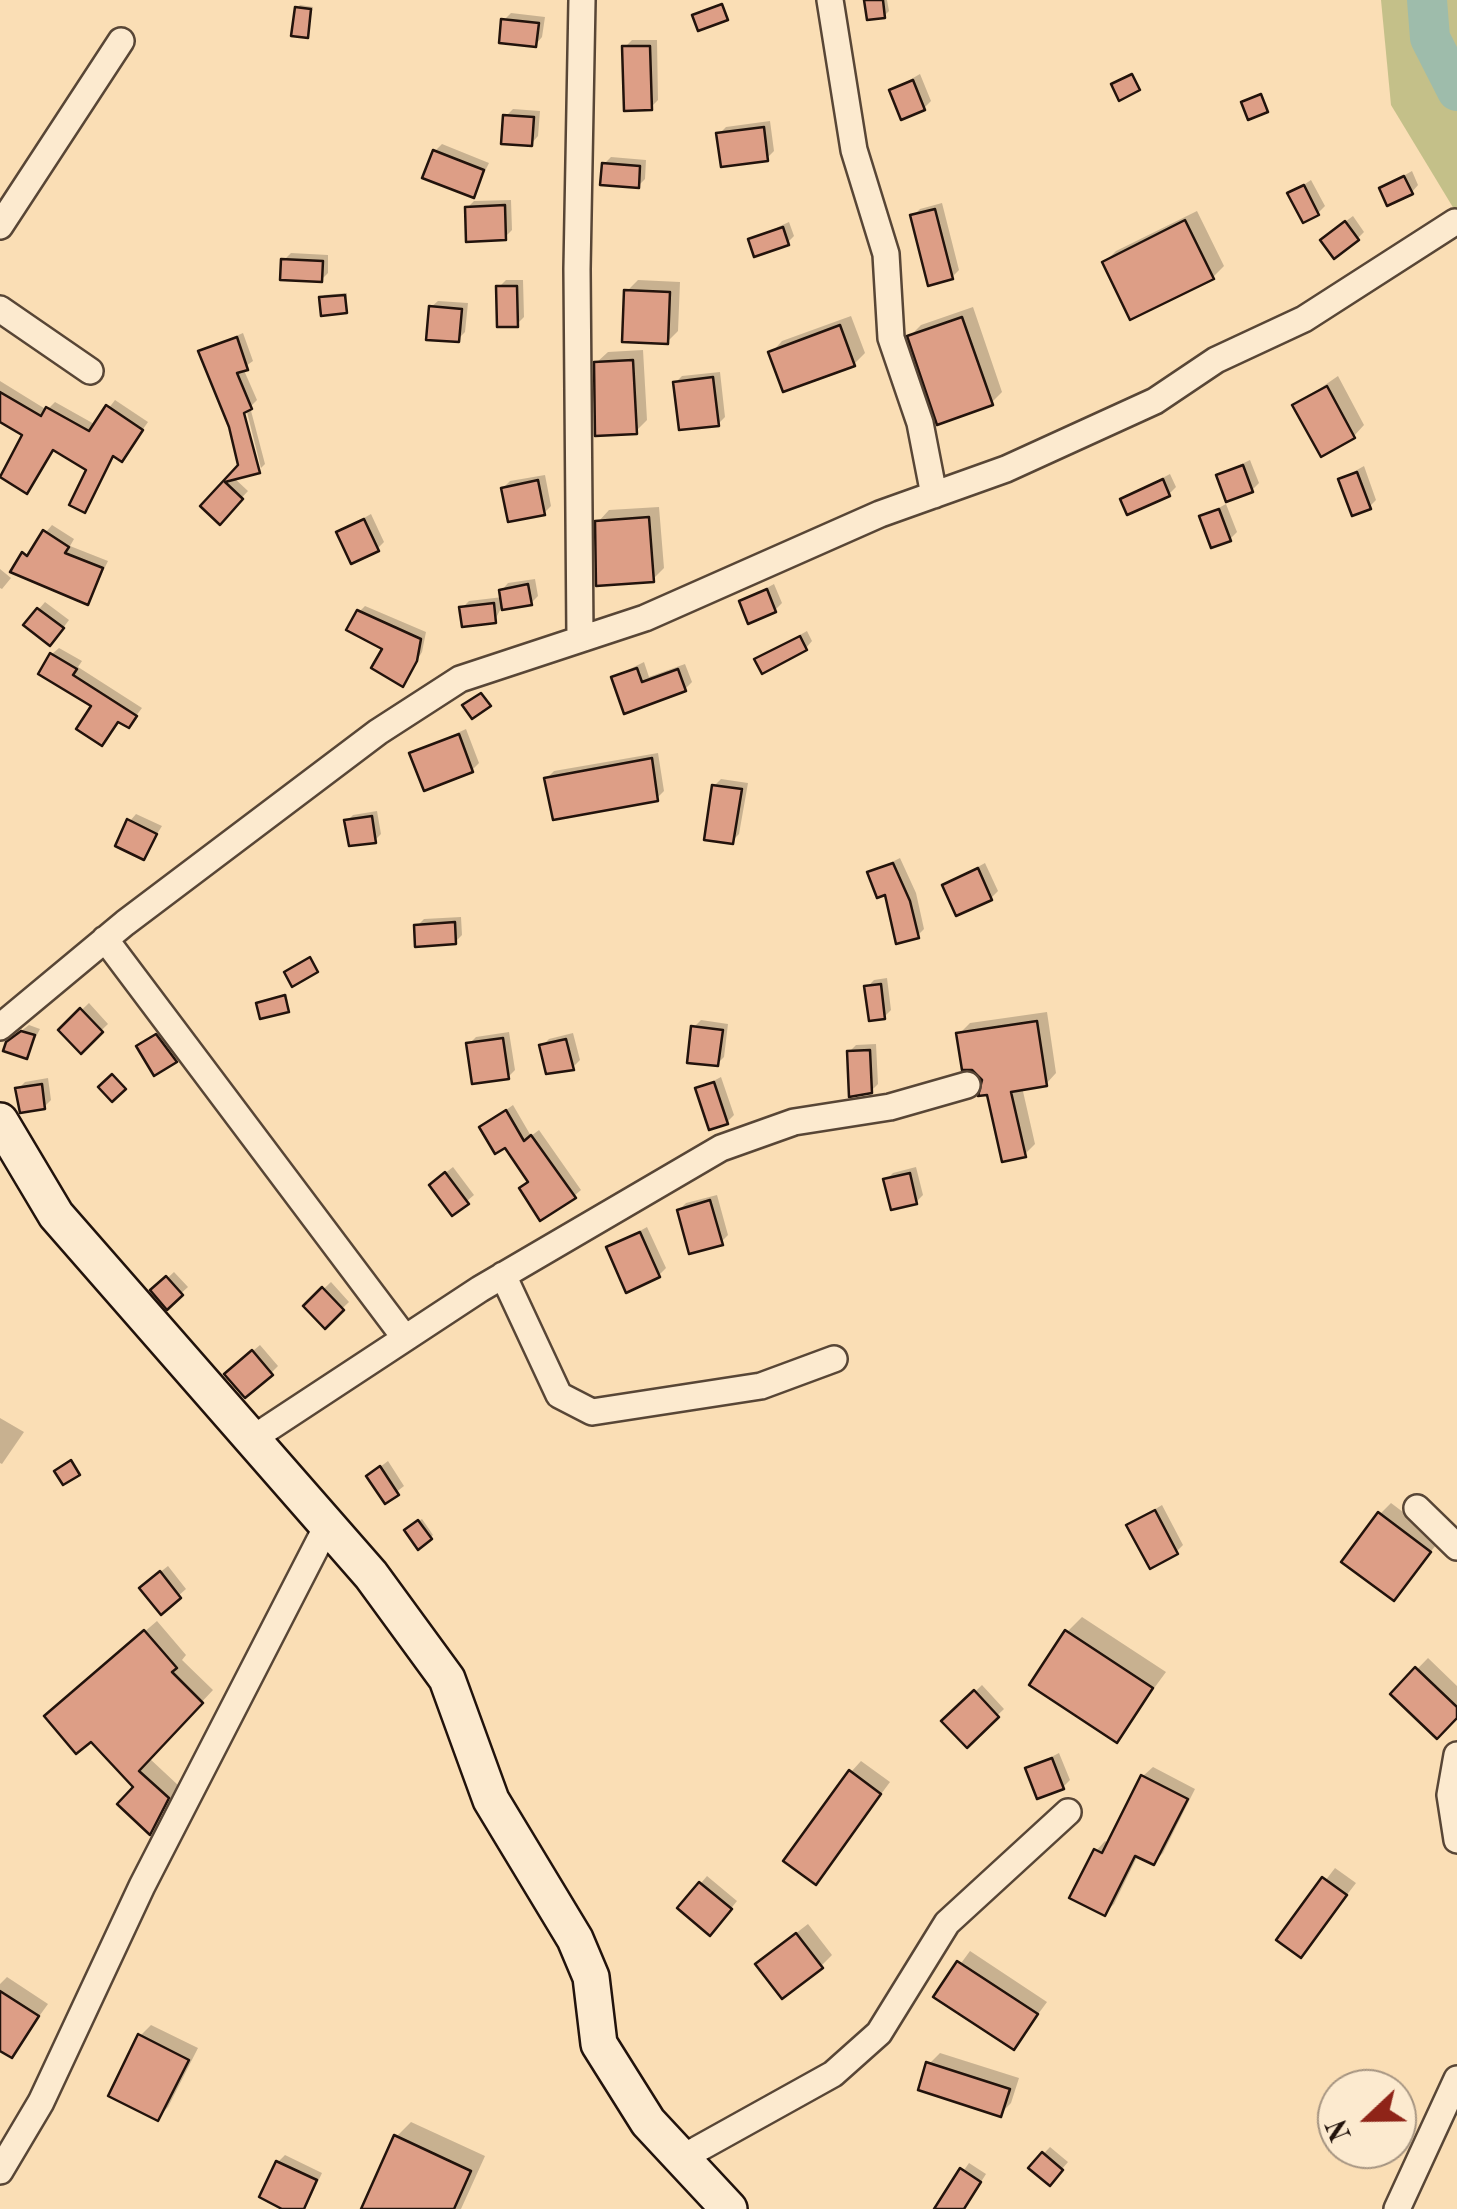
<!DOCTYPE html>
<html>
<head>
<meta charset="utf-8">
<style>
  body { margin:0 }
  #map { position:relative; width:1457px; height:2209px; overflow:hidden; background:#fadeb5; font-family:"Old Standard TT",serif }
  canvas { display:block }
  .north { position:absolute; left:1317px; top:2069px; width:100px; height:100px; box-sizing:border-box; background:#fceacf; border:2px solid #a59481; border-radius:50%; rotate:248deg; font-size:28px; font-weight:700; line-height:40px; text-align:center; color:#22130c }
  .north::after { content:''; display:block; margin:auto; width:35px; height:45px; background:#8f2418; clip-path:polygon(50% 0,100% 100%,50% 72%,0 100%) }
</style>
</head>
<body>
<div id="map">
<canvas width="1457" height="2209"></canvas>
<div class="north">N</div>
</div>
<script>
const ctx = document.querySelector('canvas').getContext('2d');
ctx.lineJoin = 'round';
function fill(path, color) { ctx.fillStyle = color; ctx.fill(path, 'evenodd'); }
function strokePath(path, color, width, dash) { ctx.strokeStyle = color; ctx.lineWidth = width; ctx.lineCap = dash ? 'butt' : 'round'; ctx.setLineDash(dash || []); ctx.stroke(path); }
fill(new Path2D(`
  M1381 0H1457V214L1391 105Z`), '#c4c089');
fill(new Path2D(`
  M867 0H887L889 11 884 16Z
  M300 5 313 7 307 35 297 8Z
  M511 13 545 17 542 37 536 44 504 20Z
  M632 40H657L658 100 651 107 625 47Z
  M920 74 931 101 924 108 892 90Z
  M513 109 540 111 538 136 531 144 506 116Z
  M770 121 774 151 767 158 719 134 726 127Z
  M442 144 489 163 473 195 435 151Z
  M611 157 646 160 645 179 638 186 604 164Z
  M1412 171 1418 185 1412 192 1382 188Z
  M1311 180 1325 206 1318 213 1290 194Z
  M511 200 512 230 505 237 467 208 474 201Z
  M942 203 959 270 952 277 913 216 920 209Z
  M1197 211 1224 266 1213 277 1105 262 1116 251Z
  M1353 216 1364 232 1358 238 1330 233Z
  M789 222 794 236 787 243 750 240Z
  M291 253 328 255V273L321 280 284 260Z
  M506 280H523L524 317 517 324 499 287Z
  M638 280 680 282 678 331 667 342 627 291Z
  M347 293 346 311 322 298 324 295Z
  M438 301 468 303 465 332 458 339 431 307Z
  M973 307 1002 392 991 403 910 336 921 325Z
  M851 316 865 353 854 364 771 353 782 341Z
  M243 333 253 361 243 368 257 400 250 407 265 464 261 468 244 400 239 401 259 470 233 477 248 491 220 521 204 506 241 466 231 426 201 351Z
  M643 350 647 420 636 431 596 363 608 352Z
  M720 372 725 417 718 424 675 383 682 376Z
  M1338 376 1364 425 1354 436 1296 405Z
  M0 381 47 410 55 402 96 425 115 400 148 422 122 459 115 455 84 510 89 469 55 449 27 490 1 475 25 434 0 419Z
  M1250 460 1259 483 1252 490 1219 475Z
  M1364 466 1376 500 1369 507 1341 479Z
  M1170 474 1176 487 1169 494 1123 499Z
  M545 475 551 506 544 513 503 488 510 481Z
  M1226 504 1237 532 1230 539 1202 517Z
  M659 507 664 568 653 579 598 522 609 510Z
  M371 514 384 542 377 549 339 532Z
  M52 525 74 539 70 546 108 561 88 602 13 571Z
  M0 569 11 578 2 589 0 588Z
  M535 579 538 596 531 603 501 608 495 620 462 608 469 601 503 597 502 590 508 583Z
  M774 584 782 603 775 610 741 602Z
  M45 602 69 620 57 636 39 609Z
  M365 606 426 632 422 652 402 684 386 648 359 612Z
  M807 631 812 641 806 648 757 659Z
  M59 648 82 661 78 667 142 708 129 725 119 720 102 743 94 705 52 654Z
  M644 662 649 677 685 664 692 682 685 689 614 677Z
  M466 729 479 763 472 770 412 754Z
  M658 753 664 791 657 798 547 778 554 771Z
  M721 779 748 783 739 834 732 841 714 786Z
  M377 811 381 834 375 840 347 821 353 815Z
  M136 814 162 826 143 857 130 821Z
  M900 858 916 893 924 929 917 936 870 873Z
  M985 863 998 891 991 898 945 885Z
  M461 917 462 935 455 942 417 926 424 919Z
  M887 978 891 1010 884 1017 867 987 874 980Z
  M287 994 288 1010 259 1003 262 1001Z
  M89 1003 108 1024 81 1050 61 1030Z
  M1047 1012 1056 1073 1046 1084 1022 1087 1035 1144 1025 1154 959 1034 970 1023Z
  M701 1020 728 1024 724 1057 717 1064 694 1027Z
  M29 1025 40 1029 26 1056 16 1035Z
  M164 1028 182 1053 154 1072 139 1046Z
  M509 1032 515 1070 508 1077 469 1044 476 1037Z
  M573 1033 580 1060 573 1067 542 1046 549 1039Z
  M876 1044 878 1084 871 1091 849 1052 856 1045Z
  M721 1077 734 1115 727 1122 698 1089Z
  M48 1078 51 1100 44 1107 18 1089 25 1082Z
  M513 1105 531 1136 539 1130 581 1190 574 1196 530 1180 506 1144 482 1127Z
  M453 1167 474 1195 453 1213 439 1178Z
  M916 1167 923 1195 916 1202 886 1180 893 1173Z
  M717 1195 728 1235 721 1242 679 1210 686 1203Z
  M647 1227 666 1268 659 1275 609 1248Z
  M174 1272 188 1287 167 1306 154 1291Z
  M331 1282 349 1302 325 1325 306 1306Z
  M260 1345 278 1366 271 1373 234 1367Z
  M0 1418 24 1432 2 1464 0 1463Z
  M388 1461 404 1486 385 1501 376 1470Z
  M1391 1503 1440 1540 1394 1598 1380 1514Z
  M1162 1505 1183 1545 1176 1552 1129 1525Z
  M422 1519 433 1535 418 1547 409 1527Z
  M168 1566 186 1589 161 1611 149 1581Z
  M1082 1617 1166 1672 1116 1740 1067 1632Z
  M157 1621 186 1655 182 1660 213 1690 149 1758 179 1786 150 1832 136 1787 59 1705Z
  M1428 1658 1457 1686V1715L1393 1694Z
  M982 1685 1004 1709 967 1744 945 1721Z
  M1059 1753 1070 1780 1063 1787 1028 1769Z
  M861 1761 890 1782 816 1882 851 1772Z
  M1153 1767 1195 1789 1163 1853 1154 1862 1138 1855 1114 1904 1105 1913 1096 1851 1105 1841 1109 1844 1143 1776Z
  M1335 1868 1356 1883 1301 1955 1280 1940Z
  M707 1876 737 1901 717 1926 680 1908Z
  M808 1924 832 1955 821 1966 770 1953Z
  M970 1951 1047 2002 1014 2047 937 1996Z
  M7 1977 48 2004 11 2055 0 2048V1984Z
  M151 2025 198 2048 168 2107 157 2118 140 2036Z
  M940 2053 1019 2078 1011 2103 1000 2114 929 2064Z
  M411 2122 485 2156 461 2209H363L396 2137Z
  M1050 2147 1068 2162 1056 2176 1031 2167Z
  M285 2155 322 2173 305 2209H288L278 2162Z
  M969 2163 986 2174 964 2209H937Z`), '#0003');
strokePath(new Path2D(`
  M1427 0 1430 38 1457 91`), '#9ebcab', 40);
const building = new Path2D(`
  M864 0H883L885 18 867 20Z
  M722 4 728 20 698 31 692 15Z
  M295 7 311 9 308 38 291 36Z
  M501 19 539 23 536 47 499 43Z
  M622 46H650L652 110 624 111Z
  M1132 74 1140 90 1119 101 1111 84Z
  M913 80 925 110 901 120 889 90Z
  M1261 94 1268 112 1248 120 1241 102Z
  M503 115 534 117 532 146 501 144Z
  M764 127 768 161 721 167 716 133Z
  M433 150 484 170 474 198 422 178Z
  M602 163 640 166 639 188 600 185Z
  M1404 176 1413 194 1387 206 1379 188Z
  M1304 185 1319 215 1303 223 1287 193Z
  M505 205 506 240 466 242 465 207Z
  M935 209 953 279 928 286 910 215Z
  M1185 220 1214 279 1130 320 1102 262Z
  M1345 221 1359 240 1334 259 1320 240Z
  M783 227 789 245 754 257 748 239Z
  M281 259 323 261 322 282 280 280Z
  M496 286H517L518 327H497Z
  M624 290 670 292 668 344 622 342Z
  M345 295 347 313 321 316 319 297Z
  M429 306 462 309 459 342 426 340Z
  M962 317 993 405 937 425 907 336Z
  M840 325 855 366 783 392 768 352Z
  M237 337 248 370 237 373 252 409 244 413 260 473 225 482 243 499 220 525 200 506 238 465 229 427 198 351Z
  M633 360 637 434 595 436 594 362Z
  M713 377 719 426 679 430 673 382Z
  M1327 386 1355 438 1321 457 1292 405Z
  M0 392 41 416 46 407 89 431 106 405 143 430 122 462 113 456 85 513 69 505 86 470 53 450 27 494 0 477 22 435 0 422Z
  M1243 465 1253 492 1226 502 1216 475Z
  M1357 472 1371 509 1352 516 1338 479Z
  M1163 479 1170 496 1127 515 1120 499Z
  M538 480 545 515 508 522 501 488Z
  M1219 509 1231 541 1211 548 1199 516Z
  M649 517 654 582 596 586 595 521Z
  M364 519 379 551 351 564 336 532Z
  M43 530 69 547 65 553 103 568 88 605 10 572 22 552 27 556Z
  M528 584 532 605 502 610 499 590Z
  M767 589 776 612 748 624 739 601Z
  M494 603 496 623 462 627 459 607Z
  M37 608 64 628 50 646 23 625Z
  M357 610 421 639 417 661 403 687 371 668 382 649 346 630Z
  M800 636 807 650 762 674 754 659Z
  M50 653 77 669 73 675 137 716 129 728 118 722 102 746 76 729 91 706 38 674Z
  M637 668 642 682 678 669 686 691 624 714 611 677Z
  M481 693 491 706 472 719 462 705Z
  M459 734 473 772 424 791 409 753Z
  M652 758 658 801 553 820 544 778Z
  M712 785 742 789 733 844 704 840Z
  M372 816 376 843 349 846 344 820Z
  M127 819 157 834 144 860 115 846Z
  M893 863 910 901 919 938 896 944 885 895 877 898 867 872Z
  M978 868 992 900 956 916 942 885Z
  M455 922 456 944 415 947 414 925Z
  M310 957 318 972 292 987 284 972Z
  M881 984 885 1019 869 1021 864 986Z
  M285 995 289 1012 260 1019 256 1003Z
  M80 1008 103 1032 81 1054 58 1030Z
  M1037 1021 1047 1086 1011 1092 1026 1157 1002 1162 987 1095 978 1096 982 1080 972 1070H962L956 1033Z
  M691 1026 723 1030 718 1066 687 1063Z
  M21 1031 35 1035 27 1059 3 1051 6 1042Z
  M156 1034 177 1062 154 1076 136 1046Z
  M503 1038 509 1079 472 1084 466 1043Z
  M566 1039 574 1070 546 1074 539 1045Z
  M870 1050 872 1093 849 1097 847 1051Z
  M112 1074 126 1089 112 1102 98 1087Z
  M714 1082 728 1124 709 1130 695 1088Z
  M42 1084 45 1109 20 1113 15 1088Z
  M506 1110 524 1141 531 1135 576 1198 540 1221 519 1188 528 1182 505 1148 495 1154 479 1127Z
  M445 1172 469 1204 452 1216 429 1185Z
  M910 1173 917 1204 891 1210 883 1179Z
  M710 1200 723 1245 689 1254 677 1210Z
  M640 1232 660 1277 626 1293 606 1247Z
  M166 1276 183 1295 167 1310 150 1290Z
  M322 1287 344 1310 325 1329 303 1306Z
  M252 1350 273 1375 245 1398 224 1374Z
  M71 1460 80 1475 63 1485 54 1471Z
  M380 1466 399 1495 385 1504 366 1476Z
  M1155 1510 1178 1554 1150 1569 1126 1525Z
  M1378 1512 1431 1552 1394 1601 1341 1562Z
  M418 1520 432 1539 418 1550 404 1530Z
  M160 1571 181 1598 161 1615 139 1588Z
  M144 1630 177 1668 172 1672 203 1703 139 1771 169 1798 150 1835 117 1804 133 1787 91 1742 76 1754 44 1716Z
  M1065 1630 1153 1688 1117 1743 1029 1685Z
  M1415 1667 1457 1707V1718L1437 1739 1390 1694Z
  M974 1690 999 1717 967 1748 941 1721Z
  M1052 1758 1064 1789 1037 1799 1025 1768Z
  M849 1770 881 1794 816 1885 783 1861Z
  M1141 1775 1188 1799 1154 1865 1135 1856 1105 1916 1069 1898 1094 1849 1102 1853Z
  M1322 1877 1347 1895 1301 1958 1276 1940Z
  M699 1882 732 1909 710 1936 677 1908Z
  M796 1933 823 1968 782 1999 755 1964Z
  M957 1961 1038 2014 1014 2050 933 1997Z
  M0 1991 39 2016 12 2058 0 2051Z
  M138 2034 189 2060 158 2121 108 2096Z
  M926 2062 1010 2089 1001 2117 918 2090Z
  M394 2135 471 2171 454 2209H361Z
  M1042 2152 1063 2170 1050 2186 1028 2168Z
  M276 2161 317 2180 304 2209H282L259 2197Z
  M960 2168 981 2182 964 2209H934Z`);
fill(building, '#dd9e86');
strokePath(building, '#22130c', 2.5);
const minor = new Path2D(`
  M830 0 854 150 886 254 891 338 920 423 934 495
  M0 226 121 41
  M0 309 90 371
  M580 638 577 269 582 0
  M105 939 405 1338
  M0 1027 125 923 378 732 460 679 645 618 880 514 1006 469 1155 401 1216 360 1304 319 1455 222
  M503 1275 559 1395 592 1412 761 1386 834 1359
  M252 1439 480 1289 721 1148 794 1122 890 1107 967 1085
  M1417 1508 1457 1547
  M1457 1755 1450 1795 1457 1840
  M680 2159 833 2074 879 2033 947 1923 1068 1812
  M0 2171 41 2102 142 1886 327 1526
  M1397 2209 1457 2079`);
const secondary = new Path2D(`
  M0 1121 56 1215 371 1575 447 1679 491 1800 575 1939 591 1977 599 2044 648 2122 729 2209`);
strokePath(minor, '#584636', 30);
strokePath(secondary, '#22130c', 40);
strokePath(minor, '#fceacf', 25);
strokePath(secondary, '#fceacf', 35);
</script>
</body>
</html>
